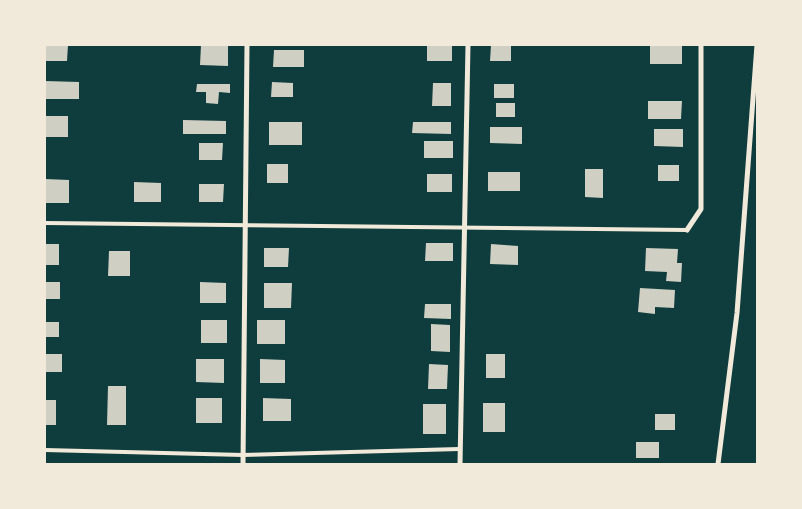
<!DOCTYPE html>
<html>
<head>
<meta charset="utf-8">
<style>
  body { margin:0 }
  #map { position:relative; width:802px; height:509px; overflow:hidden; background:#0f3d3e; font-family:"DM Sans",sans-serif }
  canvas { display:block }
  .frame { position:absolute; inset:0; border:46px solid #f1e9da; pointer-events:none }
</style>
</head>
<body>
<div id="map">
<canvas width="802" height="509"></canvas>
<div class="frame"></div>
</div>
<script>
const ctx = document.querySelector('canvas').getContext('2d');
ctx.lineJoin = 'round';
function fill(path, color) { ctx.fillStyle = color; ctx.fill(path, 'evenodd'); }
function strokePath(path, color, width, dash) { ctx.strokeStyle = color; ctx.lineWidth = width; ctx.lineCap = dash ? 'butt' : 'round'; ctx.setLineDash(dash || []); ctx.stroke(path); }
fill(new Path2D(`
  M45 45H68L67 61H45Z
  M201 45H228V66L200 65Z
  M427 45H452V61H427Z
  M491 45H511V61H490Z
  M650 45H682V64H650Z
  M274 50H304V67H273Z
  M45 81 79 82V99H45Z
  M272 82 293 83V97H271Z
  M433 83H451V106H432Z
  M197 84H230V93L219 92 218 104 206 103V92H196Z
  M494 84H514V98H494Z
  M648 101H682L681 119H648Z
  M496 103H515V117H496Z
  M45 116H68V137H45Z
  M183 120 226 121V134H183Z
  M269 122H302V145H269Z
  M413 122H451V134L412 133Z
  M490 127H522V144L490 143Z
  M654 129H683V147L654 146Z
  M424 141H453V158H424Z
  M199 143H223L222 160H199Z
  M267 164H288V183H267Z
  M658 165H679V181H658Z
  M585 169H603V198L585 197Z
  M488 172H520V191H488Z
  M427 174H452V192H427Z
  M45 179 69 180V203H45Z
  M134 182 161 183V202H134Z
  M199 184H224L223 202H199Z
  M426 243H453V261H425Z
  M45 244H59V265H45Z
  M491 244 518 246V265L490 264Z
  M264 248H289L288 267H264Z
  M646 248 678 249 677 263H682L681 282 666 281 667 272 645 271Z
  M109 251H130V276H108Z
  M45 282H60V299H45Z
  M200 282 226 283V303H200Z
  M264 283H292L291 308H264Z
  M640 288 675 290 674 308 655 307V314L638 312Z
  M425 304H451V319L424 318Z
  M201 320H227V343H201Z
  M257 320H285V344H257Z
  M45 322H59V337H45Z
  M431 324 450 325V352L431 351Z
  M45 354H62V372H45Z
  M486 354H505V378H486Z
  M196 359H224V383L196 382Z
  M260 359 285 360V383H260Z
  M429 364 448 365 447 389H428Z
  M108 386H126V425H107Z
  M196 398H222V423H196Z
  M263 398 291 399V421H263Z
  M45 400H56V425H45Z
  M483 403H505V432H483Z
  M423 404H446V434H423Z
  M655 414H675V430H655Z
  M636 442H659V458H636Z`), '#cfcfc3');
strokePath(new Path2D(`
  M45 223 687 230
  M45 450 243 455 459 449`), '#f1e9da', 4);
strokePath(new Path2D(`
  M687 230 701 209V45
  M243 464 247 45
  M460 464 468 45
  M718 464 737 313 757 45`), '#f1e9da', 5);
</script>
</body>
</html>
